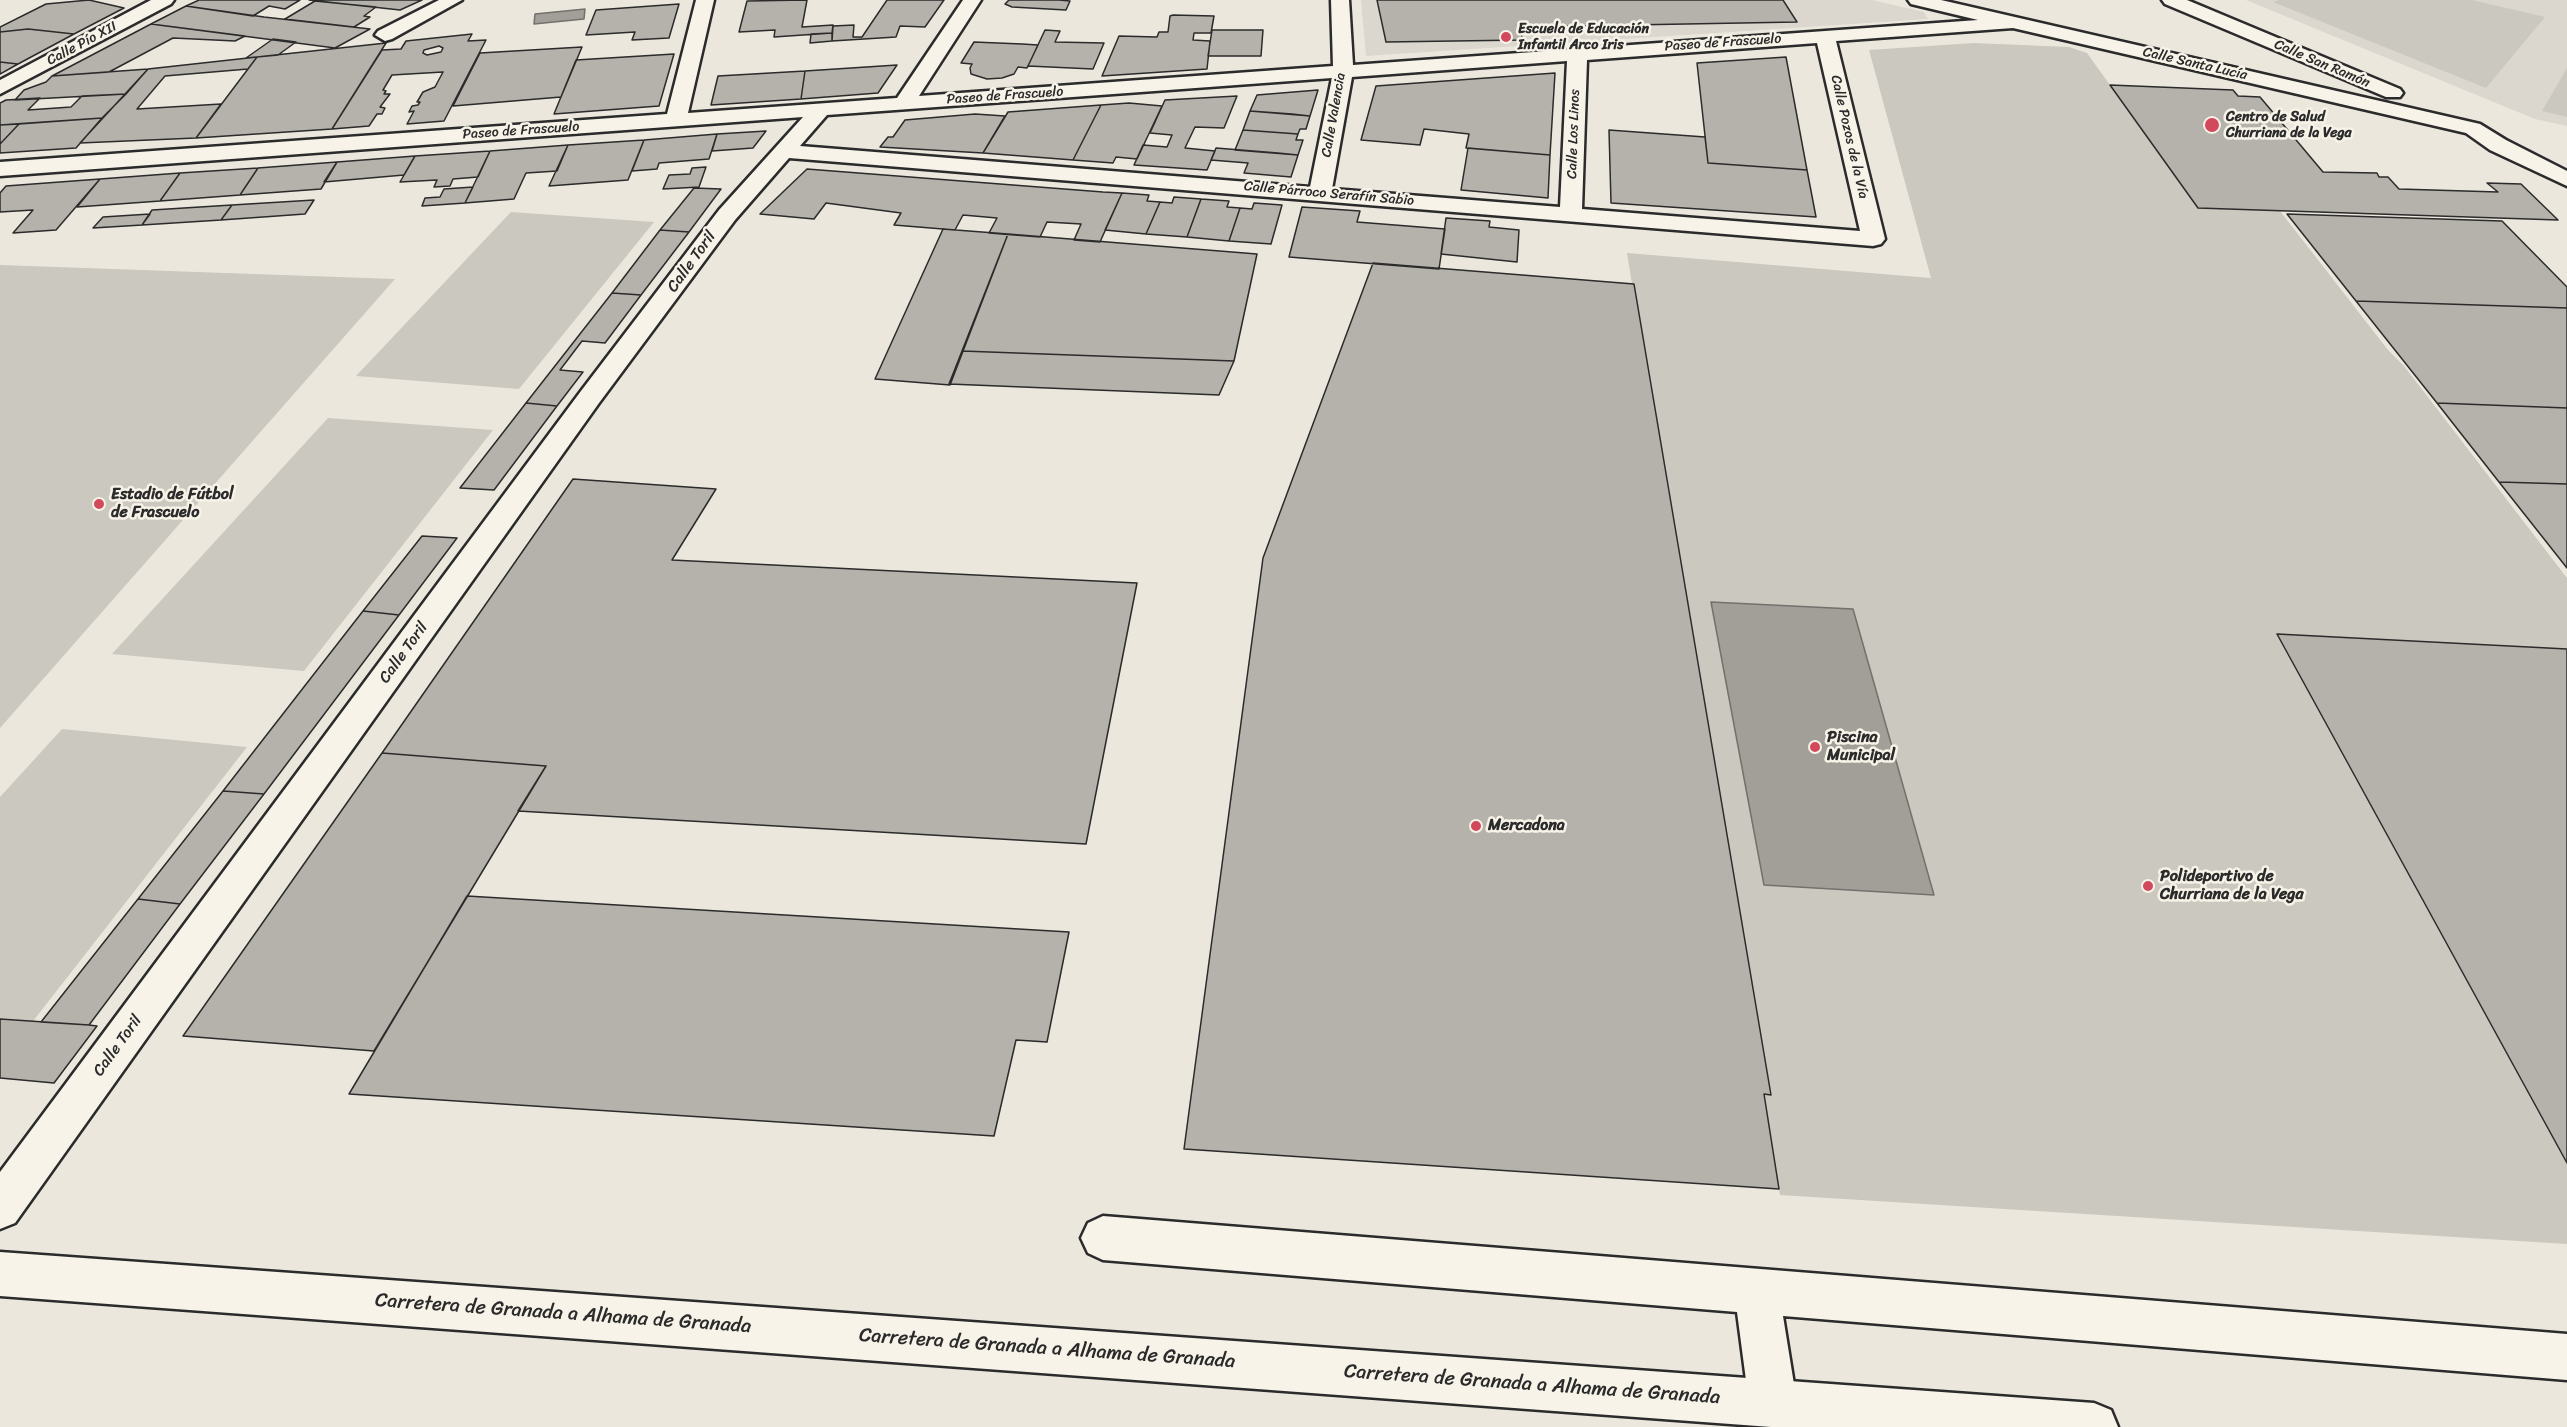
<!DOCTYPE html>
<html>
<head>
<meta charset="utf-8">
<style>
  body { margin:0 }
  canvas { display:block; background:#ebe7dd }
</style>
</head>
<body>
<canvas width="2567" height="1427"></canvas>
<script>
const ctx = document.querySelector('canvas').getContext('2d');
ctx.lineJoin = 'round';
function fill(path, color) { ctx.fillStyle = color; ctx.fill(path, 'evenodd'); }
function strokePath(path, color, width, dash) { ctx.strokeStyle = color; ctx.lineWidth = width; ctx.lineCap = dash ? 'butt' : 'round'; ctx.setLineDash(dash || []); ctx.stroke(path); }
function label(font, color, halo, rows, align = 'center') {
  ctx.font = font + ' Sriracha,sans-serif'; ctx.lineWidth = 5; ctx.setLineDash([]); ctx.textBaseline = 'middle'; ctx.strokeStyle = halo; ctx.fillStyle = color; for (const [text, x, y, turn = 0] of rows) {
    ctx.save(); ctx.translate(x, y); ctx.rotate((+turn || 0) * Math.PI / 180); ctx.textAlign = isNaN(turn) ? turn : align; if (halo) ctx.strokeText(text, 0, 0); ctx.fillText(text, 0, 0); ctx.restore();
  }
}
fill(new Path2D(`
  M1361 0H1872L1924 12 1928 19 1366 56Z
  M2246 0H2567V126L2535 119Z`), '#dbd7ce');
fill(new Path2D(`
  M2279 0H2472L2545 17 2486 88 2273 2Z
  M1974 43 2069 47 2087 53 2198 208 2280 211 2388 350 2404 366 2567 578V1244L1780 1195 1627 253 1931 278 1869 50Z
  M2567 68V117L2542 111Z
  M511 212 654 222 519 389 356 376Z
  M0 265 395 279 0 728Z
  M328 418 493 430 304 671 112 654Z
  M62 729 247 747 30 1025 0 1021V797Z`), '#cbc8bf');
const water = new Path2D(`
  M585 9 584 19 534 24 535 14Z
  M1711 602 1853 609 1934 895 1764 885Z`);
fill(water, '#a29f98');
strokePath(water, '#72716c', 1.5);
const building = new Path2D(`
  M89 0 124 8 74 34 28 29 0 32V27L46 4Z
  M199 0H300L285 9 269 6 253 16 186 6Z
  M309 0H422L400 10Z
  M807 0 802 27 833 25 832 33 774 37 775 30 739 32 747 1Z
  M887 0H944L925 27 900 26 896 37 832 41 833 26 854 25 853 37H862Z
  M1009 0H1059L1070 1 1066 10 1012 7 1005 4Z
  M1377 0H1783L1797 22 1519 27 1523 40 1386 42Z
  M315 1 345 4 376 7 364 16 370 17 354 27 285 19Z
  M679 4 669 38 632 40 635 32 586 35 596 10Z
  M186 6 264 17 370 29 335 48 151 24Z
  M1173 15 1214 16 1211 33H1194L1193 40 1210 41 1207 69 1102 76 1119 36 1157 37 1159 32H1168L1170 16Z
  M151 24 245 36 235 41 173 38 109 72 52 76Z
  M28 29 74 34 18 64 0 62V32Z
  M1045 30 1060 31 1055 42 1104 43 1093 69 1028 66Z
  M1212 30H1263L1261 56H1208Z
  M832 33V41L810 43 811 34Z
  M472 34 468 41 486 40 444 121 407 124 414 111 409 112 412 106 418 105 420 102H417L423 92 435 87 443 72 392 75 383 90 386 91 384 94H390L380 107 385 108 382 114H377L369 126 332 129 382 50 401 49 406 41ZM439 46 443 48 441 52 427 55 423 53 424 50Z
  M273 39 296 42 278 55 246 58Z
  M974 42 1022 44 1038 45 1027 68 1018 67 1014 74 1002 78 987 79 971 74 970 68 972 64 961 63Z
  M386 43 332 129 196 138 257 57Z
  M582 47 561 97 453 106 480 53Z
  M674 54 659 106 554 114 576 60Z
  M257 57 248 69 165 76 137 109 221 104 196 138 80 143 148 69Z
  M1786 57 1807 170 1708 163 1697 63Z
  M0 62 18 64 0 74Z
  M897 65 878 93 801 99 805 71Z
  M148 69 126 94 15 100 24 90 46 82 52 76Z
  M805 71 801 99 711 105 718 76Z
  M1555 73 1550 155 1466 148 1469 134 1424 129 1420 145 1361 140 1376 86Z
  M2110 85 2233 90 2238 96 2260 97 2323 172 2377 173 2379 177H2388L2399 189 2498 192 2487 183 2521 184 2558 220 2198 208Z
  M1318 90 1310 116 1250 111 1257 95Z
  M126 94 102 118 0 125V103L6 100 40 98 28 110 71 107 82 96Z
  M1237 96 1224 128 1195 127 1185 148 1215 151 1207 170 1134 165 1143 145 1167 147 1172 135 1150 133 1165 100Z
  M1129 103 1162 106 1137 159 1116 157 1113 163 1073 160 1101 105Z
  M1101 105 1073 160 983 153 1008 112Z
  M1250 111 1292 114 1310 116 1306 129H1300L1298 134 1243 130Z
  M975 114 1005 116 983 153 880 147 888 137H893L905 120Z
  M102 118 76 148 0 153V144L19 124Z
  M19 124 0 144V125Z
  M1243 130 1298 134 1296 140H1303L1298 155 1235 150Z
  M1609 130 1705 137 1708 163 1807 170 1816 217 1611 203Z
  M766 131 753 148 712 151 717 134Z
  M717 134 709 159 659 163 657 169 632 171 644 140Z
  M644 140 628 180 549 186 568 145Z
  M568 145 557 171 526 173 514 199 465 203 490 151Z
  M1216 148 1278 153 1298 155 1291 177 1244 173 1248 163 1211 160Z
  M1468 148 1550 155 1548 198 1461 190Z
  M490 151 478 177 453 179 450 186 434 187 437 180 400 182 415 156Z
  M415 156 404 175 324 182 337 162Z
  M337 162 321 189 240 195 258 168Z
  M706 167 699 187 663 189 669 175 690 174 692 168Z
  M258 168 240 195 160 201 180 173Z
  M807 169 1103 192 1122 193 1100 242 1074 240 1081 224 1047 222 1040 237 989 233 997 218 963 215 955 230 894 225 901 213 826 203 814 219 760 214Z
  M180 173 160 201 77 207 100 179Z
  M100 179 56 230 13 233 33 210 0 212V193L6 186Z
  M473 187 465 203 422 206 425 198 440 197 444 189Z
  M694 188 721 189 689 232 660 230Z
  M1122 193 1149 195 1147 201 1160 202 1146 234 1105 230Z
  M1174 197 1201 199 1187 237 1146 234 1160 202 1172 203Z
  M1201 199 1229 201 1227 207 1240 208 1229 241 1187 237Z
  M314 200 305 214 221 220 232 205Z
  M1254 203 1282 205 1271 244 1229 241 1240 208 1252 209Z
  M232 205 221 220 142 225 152 210Z
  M1302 207 1360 211 1357 222 1445 229 1439 269 1289 257Z
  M150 214 142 225 93 228 103 217Z
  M2287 214 2502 221 2567 287V308L2356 301Z
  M1446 218 1490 221 1489 227 1519 230 1517 262 1441 254Z
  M943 229 1008 234 950 385 875 379Z
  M660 230 689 232 641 295 612 293Z
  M1008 234 1257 254 1234 361 962 351Z
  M1373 263 1634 284 1771 1095 1764 1094 1779 1189 1184 1149 1263 558Z
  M612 293 641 295 605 343 582 341 560 370 583 372 557 406 526 403Z
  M2356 301 2567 308V408L2437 403Z
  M962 351 1234 361 1219 395 949 384Z
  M526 403 557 406 494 490 460 488Z
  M2437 403 2567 408V484L2499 482Z
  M573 479 716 489 672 560 1137 583 1086 844 518 811 546 766 382 753Z
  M2499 482 2567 484V568Z
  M422 536 457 538 399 615 363 611Z
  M363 611 399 615 264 794 223 791Z
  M2277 634 2567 649V1163Z
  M382 753 546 766 374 1051 183 1036Z
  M223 791 264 794 180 904 138 899Z
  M467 896 1069 932 1047 1042 1016 1040 994 1136 349 1094Z
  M138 899 180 904 89 1025 41 1022Z
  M0 1019 89 1025 97 1026 54 1083 0 1078Z`);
fill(building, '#b5b2ab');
strokePath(building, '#2b2b2b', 1.5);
const minor = new Path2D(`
  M151 0H174L171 4 0 94V80Z
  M439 0H462L392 39 385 41 375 35 378 31Z
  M696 0H714L688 113 897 98 963 0H981L919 96 1333 66 1331 0H1349L1353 65 1978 20 1911 4 1908 0H1941L2480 124 2506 140 2567 171V186L2490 150 2466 133 2013 28 1836 41 1885 239 1881 244 1873 246 789 158 735 220 599 403 15 1223 0 1229V1172L581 391 719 210 803 117 0 176V162L667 114ZM1817 43 1860 231 1582 209 1587 60ZM1567 61 1560 207 1332 189 1352 77ZM1332 78 1310 187 800 146 827 115Z
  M2162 0H2187L2400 89 2403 93 2400 97H2386L2165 4Z
  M1103 1216 2567 1334V1380L1783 1316 1797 1403 1790 1420 1773 1427 1756 1420 1749 1403 1737 1312 1103 1260 1088 1253 1081 1238 1088 1223Z`);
const major = new Path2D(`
  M0 1252 2094 1403 2111 1410 2118 1427H1771L0 1296Z`);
strokePath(minor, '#2b2b2b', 5);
strokePath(major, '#2b2b2b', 5);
fill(minor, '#f7f3e8');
fill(major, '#f7f3e8');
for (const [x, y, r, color] of [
  [1506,37,6,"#d1495b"],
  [2212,125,8,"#d1495b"],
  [99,504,6,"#d1495b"],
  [1815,747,6,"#d1495b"],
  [1476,826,6,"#d1495b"],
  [2148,886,6,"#d1495b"]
]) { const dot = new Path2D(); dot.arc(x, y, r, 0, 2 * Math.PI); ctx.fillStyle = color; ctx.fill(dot); strokePath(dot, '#f7f3e8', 2); }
label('bold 14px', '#2b2b2b', '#f7f3e8', [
  ["Escuela de Educación",1518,29],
  ["Infantil Arco Iris",1518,45],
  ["Centro de Salud",2226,117],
  ["Churriana de la Vega",2226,133]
], 'left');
label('14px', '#2b2b2b', '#f7f3e8', [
  ["Paseo de Frascuelo",1723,43,-4],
  ["Calle Pío XII",82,44,-28],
  ["Calle Santa Lucía",2195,64,13],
  ["Calle San Ramón",2322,64,23],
  ["Paseo de Frascuelo",1005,96,-4],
  ["Calle Valencia",1334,115,-80],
  ["Paseo de Frascuelo",521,131,-4],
  ["Calle Los Linos",1574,134,-88],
  ["Calle Pozos de la Vía",1849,137,77],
  ["Calle Párroco Serafín Sabio",1329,194,5]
]);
label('16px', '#2b2b2b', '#f7f3e8', [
  ["Calle Toril",692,262,-54],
  ["Calle Toril",404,653,-54],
  ["Calle Toril",118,1046,-54]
]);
label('bold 16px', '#2b2b2b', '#f7f3e8', [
  ["Estadio de Fútbol",111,495],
  ["de Frascuelo",111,513],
  ["Piscina",1827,738],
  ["Municipal",1827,756],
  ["Mercadona",1488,826],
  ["Polideportivo de",2160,877],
  ["Churriana de la Vega",2160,895]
], 'left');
label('20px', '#2b2b2b', '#f7f3e8', [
  ["Carretera de Granada a Alhama de Granada",563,1314,4],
  ["Carretera de Granada a Alhama de Granada",1047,1349,4],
  ["Carretera de Granada a Alhama de Granada",1532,1385,4]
]);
</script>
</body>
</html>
